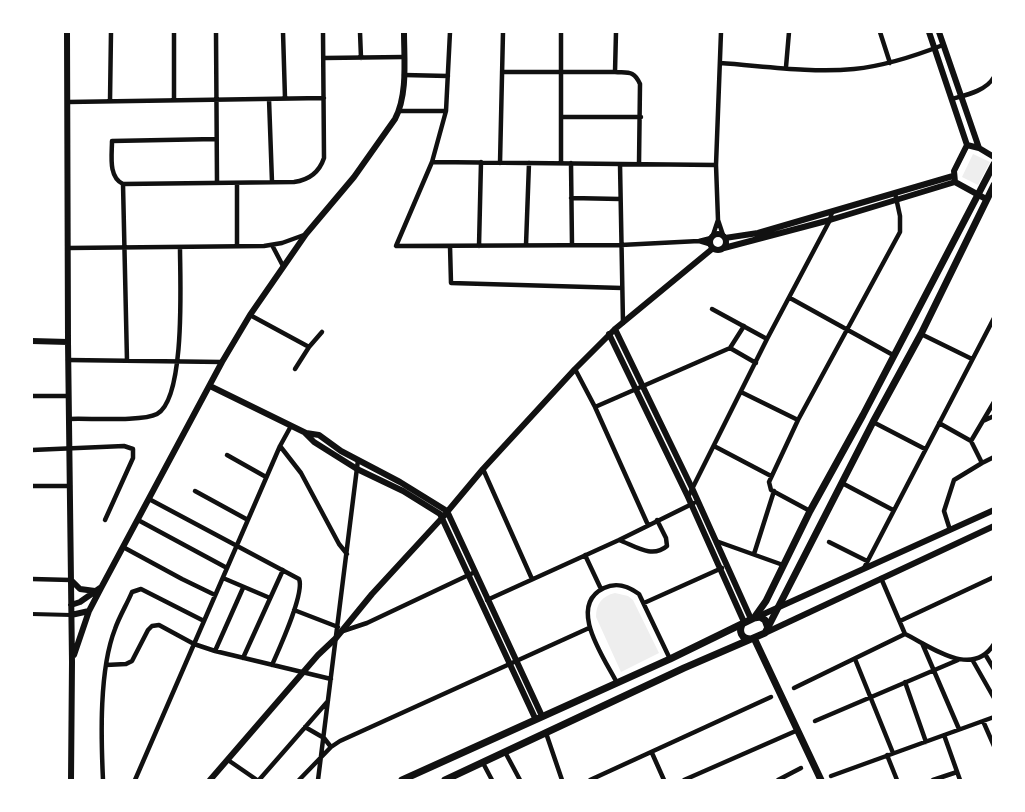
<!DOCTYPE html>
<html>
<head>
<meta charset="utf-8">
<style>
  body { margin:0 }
  #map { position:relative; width:1025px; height:812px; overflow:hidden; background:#fff; font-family:"PT Sans Narrow",sans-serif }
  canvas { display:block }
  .frame { position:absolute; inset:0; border:33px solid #fff; pointer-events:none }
</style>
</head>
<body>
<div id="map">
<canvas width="1025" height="812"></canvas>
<div class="frame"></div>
</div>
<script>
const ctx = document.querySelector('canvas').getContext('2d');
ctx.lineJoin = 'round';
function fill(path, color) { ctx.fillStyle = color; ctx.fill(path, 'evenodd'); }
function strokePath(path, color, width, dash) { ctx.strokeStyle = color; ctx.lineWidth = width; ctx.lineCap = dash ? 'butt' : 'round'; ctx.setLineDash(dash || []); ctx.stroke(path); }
fill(new Path2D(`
  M973 154 990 162 978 185 962 177Z
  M615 593 628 596 633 600 659 653 621 672 596 617C596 604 602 596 615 593Z`), '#eee');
strokePath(new Path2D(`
  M32 614 71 615`), '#111', 4);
strokePath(new Path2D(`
  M216 32 217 183
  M283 32 285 98
  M360 32 361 58
  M450 32 446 111 432 162 396 246 621 245 699 241 711 238
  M721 32 716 165 718 220 723 235
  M880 32 890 63
  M324 58 404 57
  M720 63C764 66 810 73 854 69 884 66 915 56 943 45
  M786 67 789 32
  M502 72H615C628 73 634 70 640 84L639 164
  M615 72 616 32
  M404 75 448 76
  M269 99 272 182
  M952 99C966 95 986 91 994 77
  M174 100V32
  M110 101 111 32
  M68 102 324 98
  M399 111H446
  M562 117H641
  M216 139 112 141C112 155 108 177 123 184L294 182C309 180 319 173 324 158L323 32
  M432 162 716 165
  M500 163 503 32
  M561 163V32
  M571 163 572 245
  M620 164 623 323
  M237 183V246
  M123 184 127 361
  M571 198 620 199
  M713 235 718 220
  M699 241 709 244
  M272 245 283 266
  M526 245 529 163
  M450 246 451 283 622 288
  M479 246 481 162
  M68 248 264 246 282 243 304 235
  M790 298 893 355
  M712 309 767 339
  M250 315 309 347 295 369
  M921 334 972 359
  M309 347 322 332
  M730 348 744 326
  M68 360 222 362
  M575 369 595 407 648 525
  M741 392 798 420
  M32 396H68
  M994 402 971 441 982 463 994 457
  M595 407 730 348 756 363
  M69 419C88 418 142 422 157 414 186 398 180 279 180 248
  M983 421 994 416
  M873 422 925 449
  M939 423 971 441
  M280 446 301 473 339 544 347 554
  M714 446 771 476
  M32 450 124 446 133 449V458L105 520
  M227 455 266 477
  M483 469 532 579
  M842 483 893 510
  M32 486H70
  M195 491 248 520
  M688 497 767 339 830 220 832 212
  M149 499 299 579C305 593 279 649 272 665
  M810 511 771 490 769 482 798 420 900 232V216L895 193
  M138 520 227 568
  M950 530 944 511 954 480 982 463
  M619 540C635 546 652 559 667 546L666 538 657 520
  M716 541 783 565
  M829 542 867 561
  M123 547 182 579 215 595
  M754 554 774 491
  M585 555 601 589
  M864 568 994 318
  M223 578 270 598
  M881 578 905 634C932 647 972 679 994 644
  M32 579 71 580
  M487 600 619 540 694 503
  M644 603 722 568
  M294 610 338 627
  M900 621 994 577
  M343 631 367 623 475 572
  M922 643 959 729
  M215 651 243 588
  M985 654 994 669
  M243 658 283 570
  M855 659 893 753
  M973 661 994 698
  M106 665 126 664 132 661 148 630 152 626 159 625 194 644 215 651 331 679
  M905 682 926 742
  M617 683C605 659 566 606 604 588 617 582 628 586 639 594L670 659
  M794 688 905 634
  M815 721 958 660
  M983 721 994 746
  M305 727 324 738 331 747
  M546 733 562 780
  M944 735 960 780
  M505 752 520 780
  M652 753 664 780
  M887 755 897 780
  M228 760 257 780
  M483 763 492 780
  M831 776 994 717
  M103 780C101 737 99 670 115 629 119 617 127 604 132 592L141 589 204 621
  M135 780 280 446 291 426
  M259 780 328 701
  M299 780 331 747 340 741 589 628
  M318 780 358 460
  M590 780 771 697
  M684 780 798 730
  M778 780 801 768
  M933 780 957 772`), '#111', 4.5);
strokePath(new Path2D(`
  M67 32 68 342 72 662 71 780
  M929 32 967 145
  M939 32 979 148
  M986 199 955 182 954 171 967 145 979 148 994 157
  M710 242a8 8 0 1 1 16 0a8 8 0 1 1-16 0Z
  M725 238 758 233 953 176
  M724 248 830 220 955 182
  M615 329 692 488 751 619
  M609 334 688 497 744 622
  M32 341 68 342
  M210 386 306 433 319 435 341 451 400 482 447 511 542 716
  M306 434 314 442 357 469 403 491 440 514 535 718
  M71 580 80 589 95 591
  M71 605 80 602 100 588
  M71 615 89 611
  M757 617 994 510
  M765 633 994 526
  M74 655 89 611 101 588 222 362 250 315 306 234 354 177 395 119C408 94 404 59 404 32
  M210 780 318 655 336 638 372 594 442 518 483 469 575 369 615 329 712 249`), '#111', 6);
strokePath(new Path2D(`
  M754 618 766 601 810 511 863 415 994 164
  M743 623C738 631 741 639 751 639
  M754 638 821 780
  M402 780 670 659 754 618 760 617 765 620 768 628
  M445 780 684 668 765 633 873 422 921 334 994 185`), '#111', 7);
</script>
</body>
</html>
